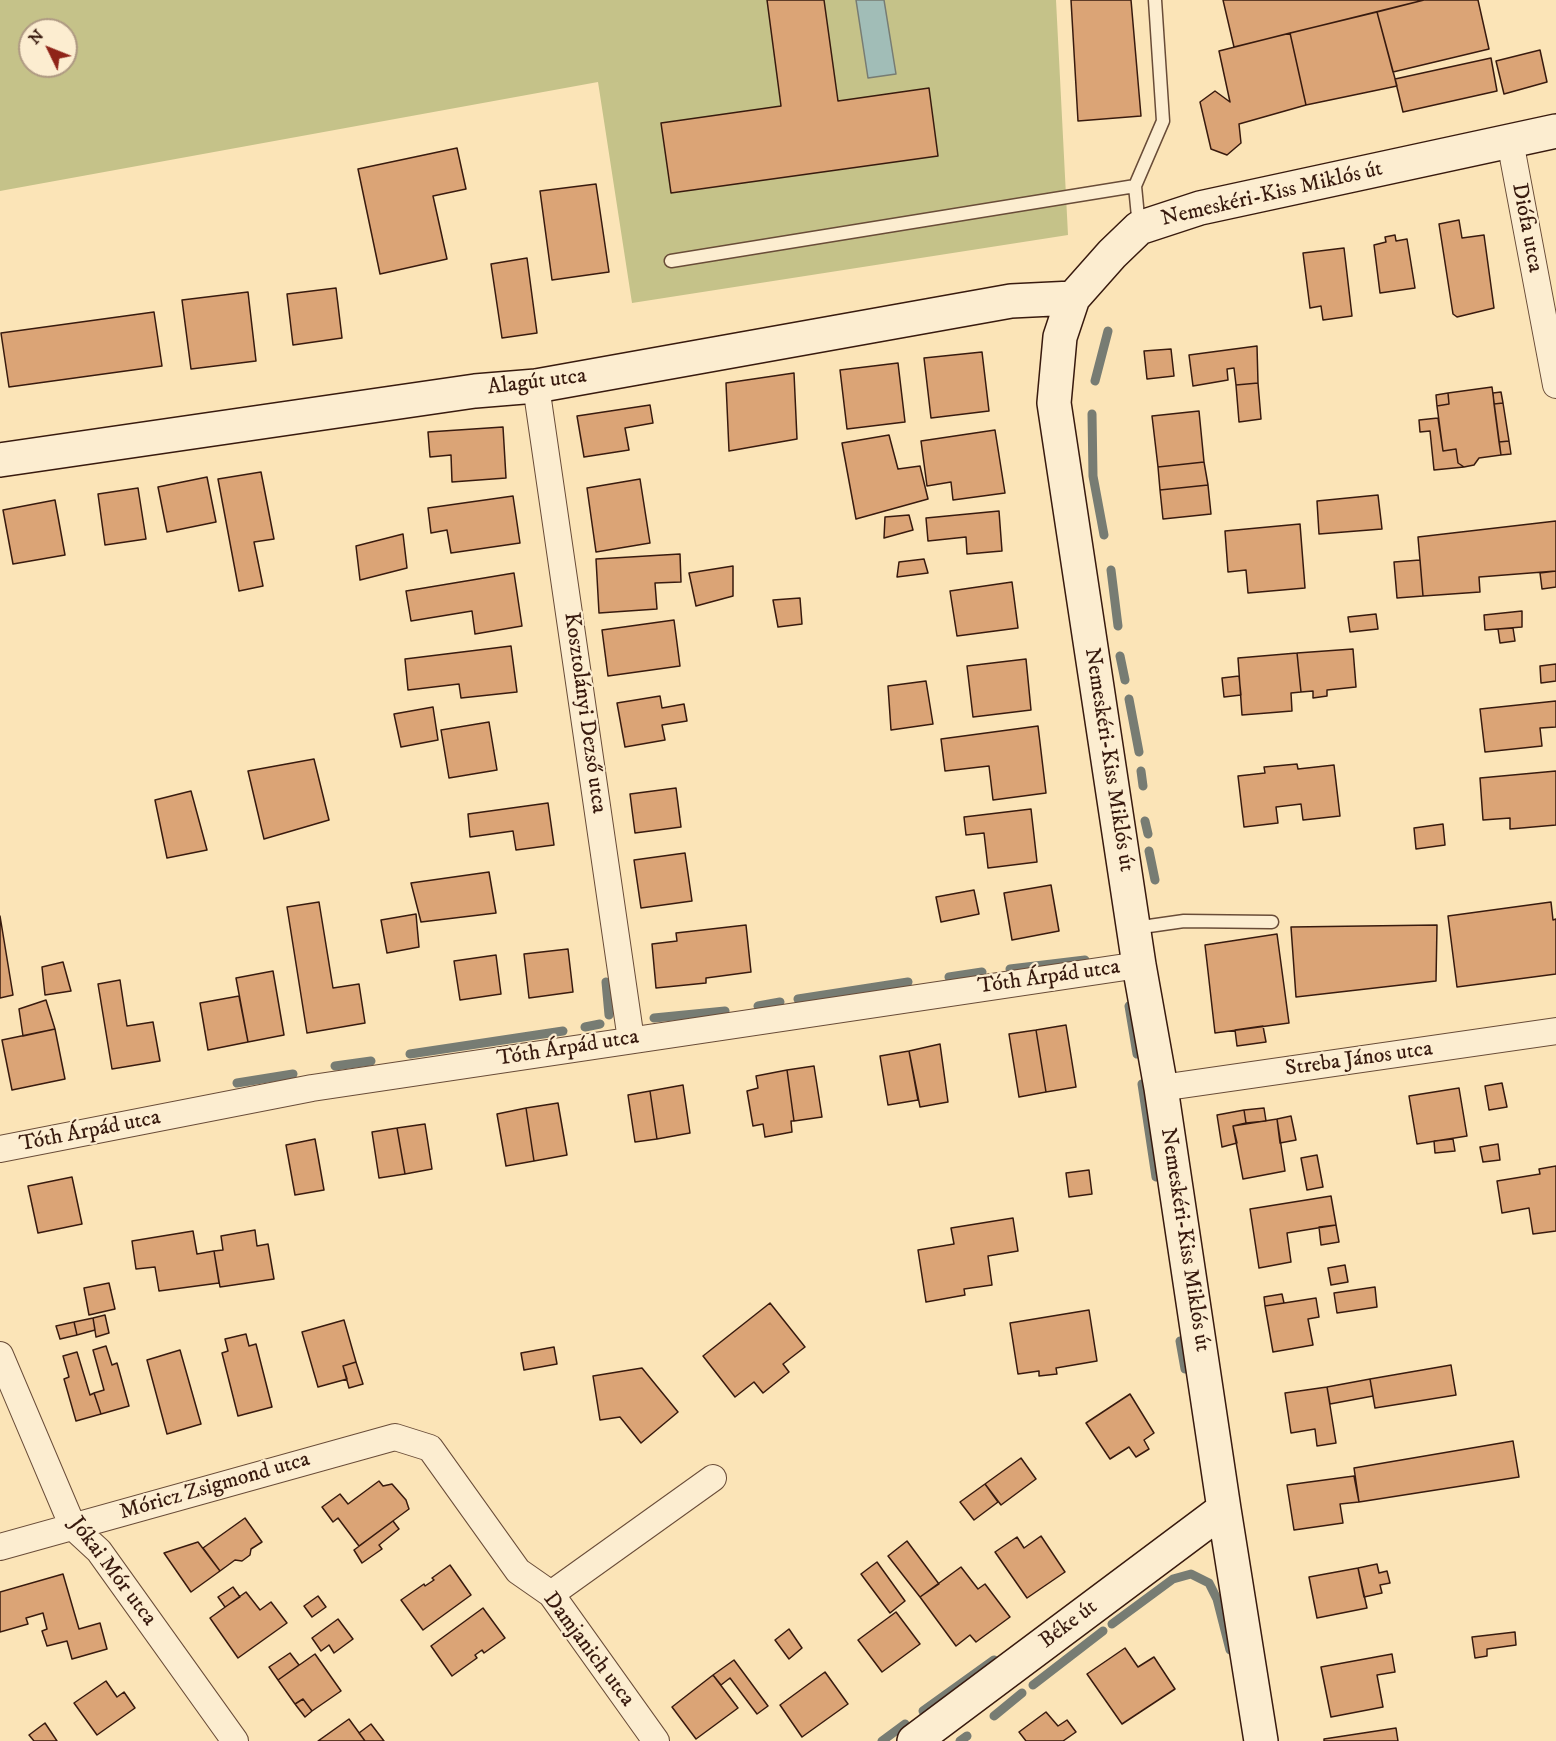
<!DOCTYPE html>
<html>
<head>
<meta charset="utf-8">
<style>
  body { margin:0 }
  #map { position:relative; width:1556px; height:1741px; overflow:hidden; background:#fbe4b7; font-family:"IM FELL DW Pica",serif }
  canvas { display:block }
  .north { position:absolute; left:18px; top:18px; width:60px; height:60px; box-sizing:border-box; background:#fcedd0; border:2px solid #ae9982; border-radius:50%; rotate:313deg; font-size:16px; font-weight:700; line-height:24px; text-align:center; color:#381a0e }
  .north::after { content:''; display:block; margin:auto; width:21px; height:27px; background:#8f2418; clip-path:polygon(50% 0,100% 100%,50% 72%,0 100%) }
</style>
</head>
<body>
<div id="map">
<canvas width="1556" height="1741"></canvas>
<div class="north">N</div>
</div>
<script>
const ctx = document.querySelector('canvas').getContext('2d');
ctx.lineJoin = 'round';
function fill(path, color) { ctx.fillStyle = color; ctx.fill(path, 'evenodd'); }
function strokePath(path, color, width, dash) { ctx.strokeStyle = color; ctx.lineWidth = width; ctx.lineCap = dash ? 'butt' : 'round'; ctx.setLineDash(dash || []); ctx.stroke(path); }
function label(font, color, halo, rows, align = 'center') {
  ctx.font = font + ' "IM FELL DW Pica",serif'; ctx.lineWidth = 4.5; ctx.setLineDash([]); ctx.textBaseline = 'middle'; ctx.strokeStyle = halo; ctx.fillStyle = color; for (const [text, x, y, turn = 0] of rows) {
    ctx.save(); ctx.translate(x, y); ctx.rotate((+turn || 0) * Math.PI / 180); ctx.textAlign = isNaN(turn) ? turn : align; if (halo) ctx.strokeText(text, 0, 0); ctx.fillText(text, 0, 0); ctx.restore();
  }
}
fill(new Path2D(`
  M0 0H1056L1068 235 632 303 598 82 0 191ZM30 30H66V66H30Z`), '#c5c289');
const water = new Path2D(`
  M856 0H884L896 74 868 78Z`);
fill(water, '#a1bdb7');
strokePath(water, '#777c73', 1.5);
strokePath(new Path2D(`
  M1095 381 1108 331
  M1092 414 1093 476 1104 535
  M1111 570 1118 626
  M1120 656 1125 680
  M1129 699 1139 752
  M1141 771 1143 786
  M1145 821 1148 834
  M1149 851 1155 880
  M1010 969 1085 960
  M949 977 982 972
  M606 982 609 1015
  M798 999 908 982
  M758 1006 780 1002
  M1129 1006 1137 1054
  M654 1018 725 1011
  M585 1027 600 1024
  M410 1054 563 1031
  M335 1066 371 1061
  M237 1083 293 1074
  M1142 1084 1156 1177
  M1180 1341 1185 1369
  M1112 1624 1173 1579 1191 1574 1209 1583 1217 1599 1230 1650
  M1033 1685 1103 1631
  M923 1711 994 1660
  M994 1716 1022 1693
  M882 1741 905 1724
  M960 1741 967 1736`), '#777c73', 9);
const building = new Path2D(`
  M767 0H824L838 101 929 88 938 156 671 193 661 123 781 106Z
  M1071 0H1131L1141 116 1078 121Z
  M1223 0H1424L1234 47Z
  M1424 0H1478L1489 49 1393 72 1377 12Z
  M1377 12 1397 86 1306 105 1290 33Z
  M1290 33 1306 105 1239 124 1241 143 1227 155 1211 149 1200 102 1215 91 1230 102 1219 51Z
  M1540 50 1547 82 1504 94 1496 61Z
  M1491 58 1497 91 1403 112 1395 79Z
  M457 148 466 189 433 196 447 259 380 274 358 169Z
  M596 184 609 272 552 280 540 191Z
  M1459 220 1462 238 1484 235 1494 308 1457 317 1453 314 1439 224Z
  M1395 235 1396 241 1407 239 1415 288 1380 293 1374 245 1386 242 1385 237Z
  M1344 248 1352 316 1323 320 1321 306 1310 308 1303 253Z
  M527 258 537 333 502 338 491 264Z
  M336 288 342 338 293 345 287 294Z
  M248 292 256 361 191 369 182 300Z
  M154 312 162 366 9 387 1 333Z
  M1257 346 1258 383 1236 385 1234 368 1227 369 1228 380 1193 386 1189 355Z
  M1171 349 1174 376 1147 379 1144 351Z
  M982 352 989 411 931 418 924 358Z
  M898 363 905 422 847 429 840 370Z
  M794 373 797 439 729 451 726 383Z
  M1258 383 1261 419 1239 422 1236 385Z
  M1492 387 1501 455 1479 458 1474 465 1464 467 1458 463 1456 449 1443 451 1437 406 1449 404 1448 393Z
  M1501 392 1503 403 1494 404 1493 393Z
  M1448 393 1449 404 1437 406 1436 395Z
  M1503 403 1509 441 1499 442 1494 404Z
  M650 405 653 423 625 428 629 450 584 457 577 416Z
  M1199 411 1204 462 1158 467 1152 416Z
  M1438 418 1443 451 1456 449 1458 463 1464 467 1434 470 1430 431 1420 432 1419 420Z
  M503 427 506 478 452 482 451 455 430 457 428 432Z
  M995 430 1005 493 953 500 951 482 927 486 921 441Z
  M889 435 898 469 920 466 928 499 856 519 842 443Z
  M1509 441 1511 454 1501 455 1499 442Z
  M1204 462 1208 485 1160 490 1158 467Z
  M261 472 274 539 254 542 263 586 239 591 218 479Z
  M207 477 216 522 167 532 158 487Z
  M640 479 650 543 596 552 587 488Z
  M1208 485 1211 514 1163 519 1160 490Z
  M138 488 146 539 105 545 98 494Z
  M1378 495 1382 529 1319 534 1317 501Z
  M513 496 520 543 451 553 447 530 431 533 428 508Z
  M55 500 65 555 13 564 3 510Z
  M999 511 1002 551 967 554 966 537 928 541 926 518Z
  M909 515 913 530 884 538 885 517Z
  M1556 521V571L1479 577 1480 592 1423 596 1418 537Z
  M1300 524 1305 588 1248 593 1246 570 1228 572 1225 531Z
  M403 534 407 568 360 580 356 546Z
  M680 554 681 582 655 583 657 609 599 613 596 559Z
  M924 559 928 573 897 577 899 562Z
  M1420 560 1423 596 1397 598 1394 562Z
  M733 566V596L696 606 689 573Z
  M1556 571V587L1542 589 1540 573Z
  M514 573 522 626 475 634 472 611 411 621 406 591Z
  M1012 582 1018 628 957 636 950 591Z
  M800 598 802 624 778 627 773 600Z
  M1522 611V627L1485 630 1484 615Z
  M1376 614 1378 629 1350 632 1348 617Z
  M674 620 680 666 608 676 602 630Z
  M1513 628 1515 641 1500 643 1498 629Z
  M511 646 517 692 461 698 459 684 408 690 405 659Z
  M1353 649 1356 687 1327 690V696L1313 698V691L1301 692 1297 653Z
  M1297 653 1301 692 1291 693 1292 711 1242 715 1238 658Z
  M1026 659 1031 710 973 717 967 666Z
  M1556 664V681L1541 683 1540 666Z
  M1239 676 1241 695 1224 697 1222 678Z
  M926 681 933 724 891 730 888 686Z
  M660 696 662 708 684 704 687 721 662 725 665 740 625 747 617 703Z
  M1556 701V727L1540 728 1542 746 1485 752 1480 709Z
  M433 707 438 740 401 747 394 714Z
  M489 722 497 770 449 778 441 730Z
  M1038 726 1046 793 993 800 989 766 945 771 941 739Z
  M314 759 329 820 264 839 248 771Z
  M1297 764 1298 769 1334 765 1340 816 1303 820 1301 804 1276 807 1278 823 1244 827 1238 776 1265 773 1264 767Z
  M1556 771V825L1510 829V818L1483 820 1480 778Z
  M676 788 681 827 635 833 630 794Z
  M191 791 207 850 167 858 155 800Z
  M548 803 554 845 516 850 513 831 470 837 468 814Z
  M1031 809 1037 862 988 868 984 833 966 835 964 817Z
  M1443 824 1445 845 1416 849 1414 828Z
  M685 853 692 901 641 908 634 860Z
  M489 872 496 913 421 922 411 883Z
  M1051 885 1059 931 1012 940 1004 893Z
  M974 890 979 914 941 922 936 897Z
  M319 902 333 988 359 984 365 1023 307 1033 287 907Z
  M1551 902 1553 920 1556 919V974L1457 987 1448 916Z
  M416 914 419 947 387 953 381 920Z
  M0 916 13 995 0 998Z
  M746 925 751 972 706 978V983L656 988 652 944 677 941 676 933Z
  M1437 925 1436 981 1296 997 1291 927Z
  M1277 934 1289 1023 1215 1033 1205 945Z
  M568 949 573 992 529 998 524 954Z
  M496 955 501 994 460 1000 454 961Z
  M63 962 71 991 45 995 42 967Z
  M273 971 284 1035 248 1042 236 978Z
  M120 980 127 1026 153 1022 160 1061 112 1069 98 984Z
  M239 996 248 1042 208 1050 200 1003Z
  M46 1000 55 1029 23 1036 19 1009Z
  M1066 1025 1076 1087 1046 1092 1036 1030Z
  M1263 1026 1266 1042 1237 1046 1235 1030Z
  M55 1029 65 1079 12 1090 2 1040Z
  M1036 1030 1046 1092 1019 1097 1009 1034Z
  M940 1044 948 1102 920 1107 909 1051Z
  M909 1051 918 1100 888 1105 880 1056Z
  M814 1066 822 1117 794 1121 787 1070Z
  M787 1070 794 1121H791L792 1132 765 1137 763 1124 753 1126 747 1091 758 1088 756 1076Z
  M1502 1083 1507 1107 1489 1110 1485 1086Z
  M683 1085 690 1133 657 1139 650 1091Z
  M1459 1088 1467 1136 1417 1144 1409 1096Z
  M650 1091 657 1139 635 1142 628 1095Z
  M558 1103 567 1155 534 1161 526 1108Z
  M526 1108 534 1161 506 1166 497 1114Z
  M1264 1108 1266 1121 1246 1123 1244 1110Z
  M1244 1110 1246 1123 1233 1126 1237 1143 1222 1147 1217 1115Z
  M1291 1116 1296 1140 1280 1143 1277 1119Z
  M1277 1119 1285 1171 1243 1179 1233 1126Z
  M425 1124 432 1169 405 1174 397 1128Z
  M397 1128 405 1174 379 1178 372 1132Z
  M315 1139 324 1190 295 1195 286 1145Z
  M1453 1139 1455 1151 1435 1153 1434 1141Z
  M1498 1144 1500 1160 1483 1162 1480 1147Z
  M1317 1155 1323 1187 1307 1190 1301 1158Z
  M1556 1166V1231L1533 1234 1529 1208 1502 1213 1497 1181 1540 1174 1539 1169Z
  M1089 1170 1092 1194 1069 1197 1066 1173Z
  M72 1177 82 1224 38 1233 28 1186Z
  M1331 1196 1336 1225 1287 1233 1291 1262 1259 1268 1250 1209Z
  M1013 1218 1018 1251 988 1256 992 1285 964 1289 965 1295 926 1302 918 1250 954 1244 951 1228Z
  M1336 1225 1339 1242 1321 1245 1319 1227Z
  M255 1230 257 1246 268 1244 274 1279 220 1287 214 1251 223 1250 221 1236Z
  M193 1231 197 1254 214 1251 219 1283 159 1291 155 1267 136 1269 132 1241Z
  M1345 1265 1348 1282 1331 1285 1328 1268Z
  M109 1283 115 1309 89 1315 84 1288Z
  M1375 1287 1377 1307 1337 1313 1334 1293Z
  M1282 1294 1284 1303 1265 1306 1264 1297Z
  M1316 1298 1319 1317 1308 1319 1313 1345 1273 1352 1265 1306Z
  M770 1303 805 1347 783 1364 789 1372 763 1393 754 1382 735 1397 703 1356Z
  M1089 1310 1097 1361 1056 1368 1057 1374 1039 1376V1371L1018 1374 1010 1323Z
  M105 1315 109 1333 96 1337 93 1318Z
  M93 1318 95 1330 77 1335 74 1322Z
  M344 1320 356 1362 343 1366 347 1379 318 1387 302 1332Z
  M74 1322 77 1335 60 1339 56 1326Z
  M246 1334 249 1346 256 1344 272 1407 238 1416 222 1353 228 1351 225 1339Z
  M106 1346 112 1365 117 1363 129 1406 101 1414 94 1393 104 1390 93 1350Z
  M554 1347 557 1364 524 1370 521 1353Z
  M180 1350 201 1424 167 1434 147 1360Z
  M77 1352 90 1395 94 1393 101 1414 76 1421 64 1379 69 1377 63 1356Z
  M356 1362 363 1384 349 1388 343 1366Z
  M1451 1365 1456 1395 1375 1408 1370 1379Z
  M642 1368 678 1412 641 1443 620 1417 600 1420 593 1376Z
  M1370 1379 1373 1396 1330 1404 1327 1387Z
  M1327 1387 1336 1443 1317 1446 1315 1429 1291 1433 1285 1393Z
  M1130 1394 1154 1433 1144 1440 1149 1449 1136 1457 1129 1447 1110 1459 1086 1423Z
  M1513 1441 1519 1477 1359 1502 1354 1468Z
  M1021 1458 1036 1479 1001 1505 985 1484Z
  M1354 1476 1359 1502 1340 1504 1343 1523 1294 1530 1287 1485Z
  M379 1481 383 1486 392 1484 406 1500 409 1509 359 1546 338 1518 333 1522 322 1507 340 1494 348 1504Z
  M985 1484 998 1502 974 1520 960 1502Z
  M245 1518 262 1542 251 1549 250 1555 242 1561 235 1560 220 1571 203 1548Z
  M393 1521 399 1529 379 1545 382 1549 362 1563 354 1550Z
  M1041 1536 1065 1572 1027 1598 995 1552 1017 1537 1024 1548Z
  M907 1541 939 1584 920 1597 888 1556Z
  M198 1542 220 1571 191 1592 164 1553Z
  M877 1562 905 1601 890 1613 861 1574Z
  M1377 1564 1379 1573 1387 1571 1390 1583 1380 1585 1382 1593 1364 1597 1358 1568Z
  M450 1565 471 1595 423 1630 401 1600 424 1584 425 1586 434 1580 432 1578Z
  M961 1567 978 1589 985 1584 1010 1617 976 1642 970 1635 956 1646 920 1597Z
  M1358 1568 1367 1608 1317 1618 1309 1577Z
  M63 1574 79 1629 100 1623 107 1649 72 1659 67 1641 47 1646 42 1631 47 1629 43 1613 26 1618 28 1624 0 1632V1592Z
  M233 1587 240 1597 225 1607 218 1597Z
  M246 1592 260 1610 271 1602 287 1623 238 1658 210 1618Z
  M318 1596 326 1607 312 1617 304 1606Z
  M483 1608 505 1638 484 1653 482 1650 475 1655 477 1658 452 1676 431 1646Z
  M896 1612 920 1644 882 1672 858 1640Z
  M338 1619 353 1639 334 1653 329 1645 321 1651 312 1638Z
  M789 1629 802 1648 789 1659 775 1640Z
  M1515 1632 1516 1645 1487 1649V1656L1475 1658 1472 1637Z
  M1125 1648 1138 1667 1154 1657 1175 1689 1122 1724 1087 1674Z
  M290 1653 299 1665 278 1680 269 1667Z
  M315 1654 341 1691 312 1711 303 1699 295 1704 278 1680Z
  M1392 1654 1395 1672 1377 1675 1383 1707 1331 1717 1321 1667Z
  M734 1660 768 1706 757 1714 730 1678 721 1685 713 1675Z
  M825 1672 848 1704 802 1737 780 1705Z
  M713 1675 738 1708 696 1739 672 1707Z
  M106 1681 117 1697 124 1692 135 1708 97 1735 74 1703Z
  M303 1699 312 1711 305 1717 295 1704Z
  M1046 1712 1058 1726 1067 1720 1076 1732 1063 1741H1026L1019 1732Z
  M349 1719 365 1741H318Z
  M45 1723 57 1741H34L29 1735Z
  M371 1724 384 1741H365L359 1733Z
  M1396 1728 1398 1741H1324V1739Z`);
fill(building, '#dba476');
strokePath(building, '#381a0e', 1.5);
const lane = new Path2D(`
  M1135 186 1163 121 1155 0
  M671 261 1135 186 1139 227
  M1135 928 1184 921 1272 922`);
const street = new Path2D(`
  M1510 141 1556 385
  M536 386 631 1040
  M1161 1088 1556 1031
  M0 1149 312 1088 1139 965
  M0 1355 73 1527 99 1551 235 1741
  M0 1547 395 1437 430 1448 518 1571 551 1594 656 1741
  M551 1594 713 1478`);
const secondary = new Path2D(`
  M0 460 475 391 536 386 1011 301 1073 298
  M914 1741 1224 1509
  M1261 1741 1224 1509 1161 1088 1139 965 1054 403 1060 337 1073 298 1112 254 1139 228 1200 208 1556 131`);
strokePath(lane, '#694c38', 15);
strokePath(street, '#694c38', 28);
strokePath(secondary, '#381a0e', 36);
strokePath(lane, '#fcedd0', 12);
strokePath(street, '#fcedd0', 26);
strokePath(secondary, '#fcedd0', 33);
label('22px', '#381a0e', '#fcedd0', [
  ["Nemeskéri-Kiss Miklós út",1272,195,-13],
  ["Diófa utca",1526,228,79],
  ["Alagút utca",537,383,-7],
  ["Kosztolányi Dezső utca",584,713,82],
  ["Nemeskéri-Kiss Miklós út",1108,760,81],
  ["Tóth Árpád utca",1049,978,-8],
  ["Tóth Árpád utca",568,1049,-9],
  ["Streba János utca",1359,1060,-8],
  ["Tóth Árpád utca",90,1132,-11],
  ["Nemeskéri-Kiss Miklós út",1184,1240,81],
  ["Móricz Zsigmond utca",215,1487,-16],
  ["Jókai Mór utca",112,1572,53],
  ["Béke út",1069,1625,-37],
  ["Damjanich utca",588,1650,53]
]);
</script>
</body>
</html>
